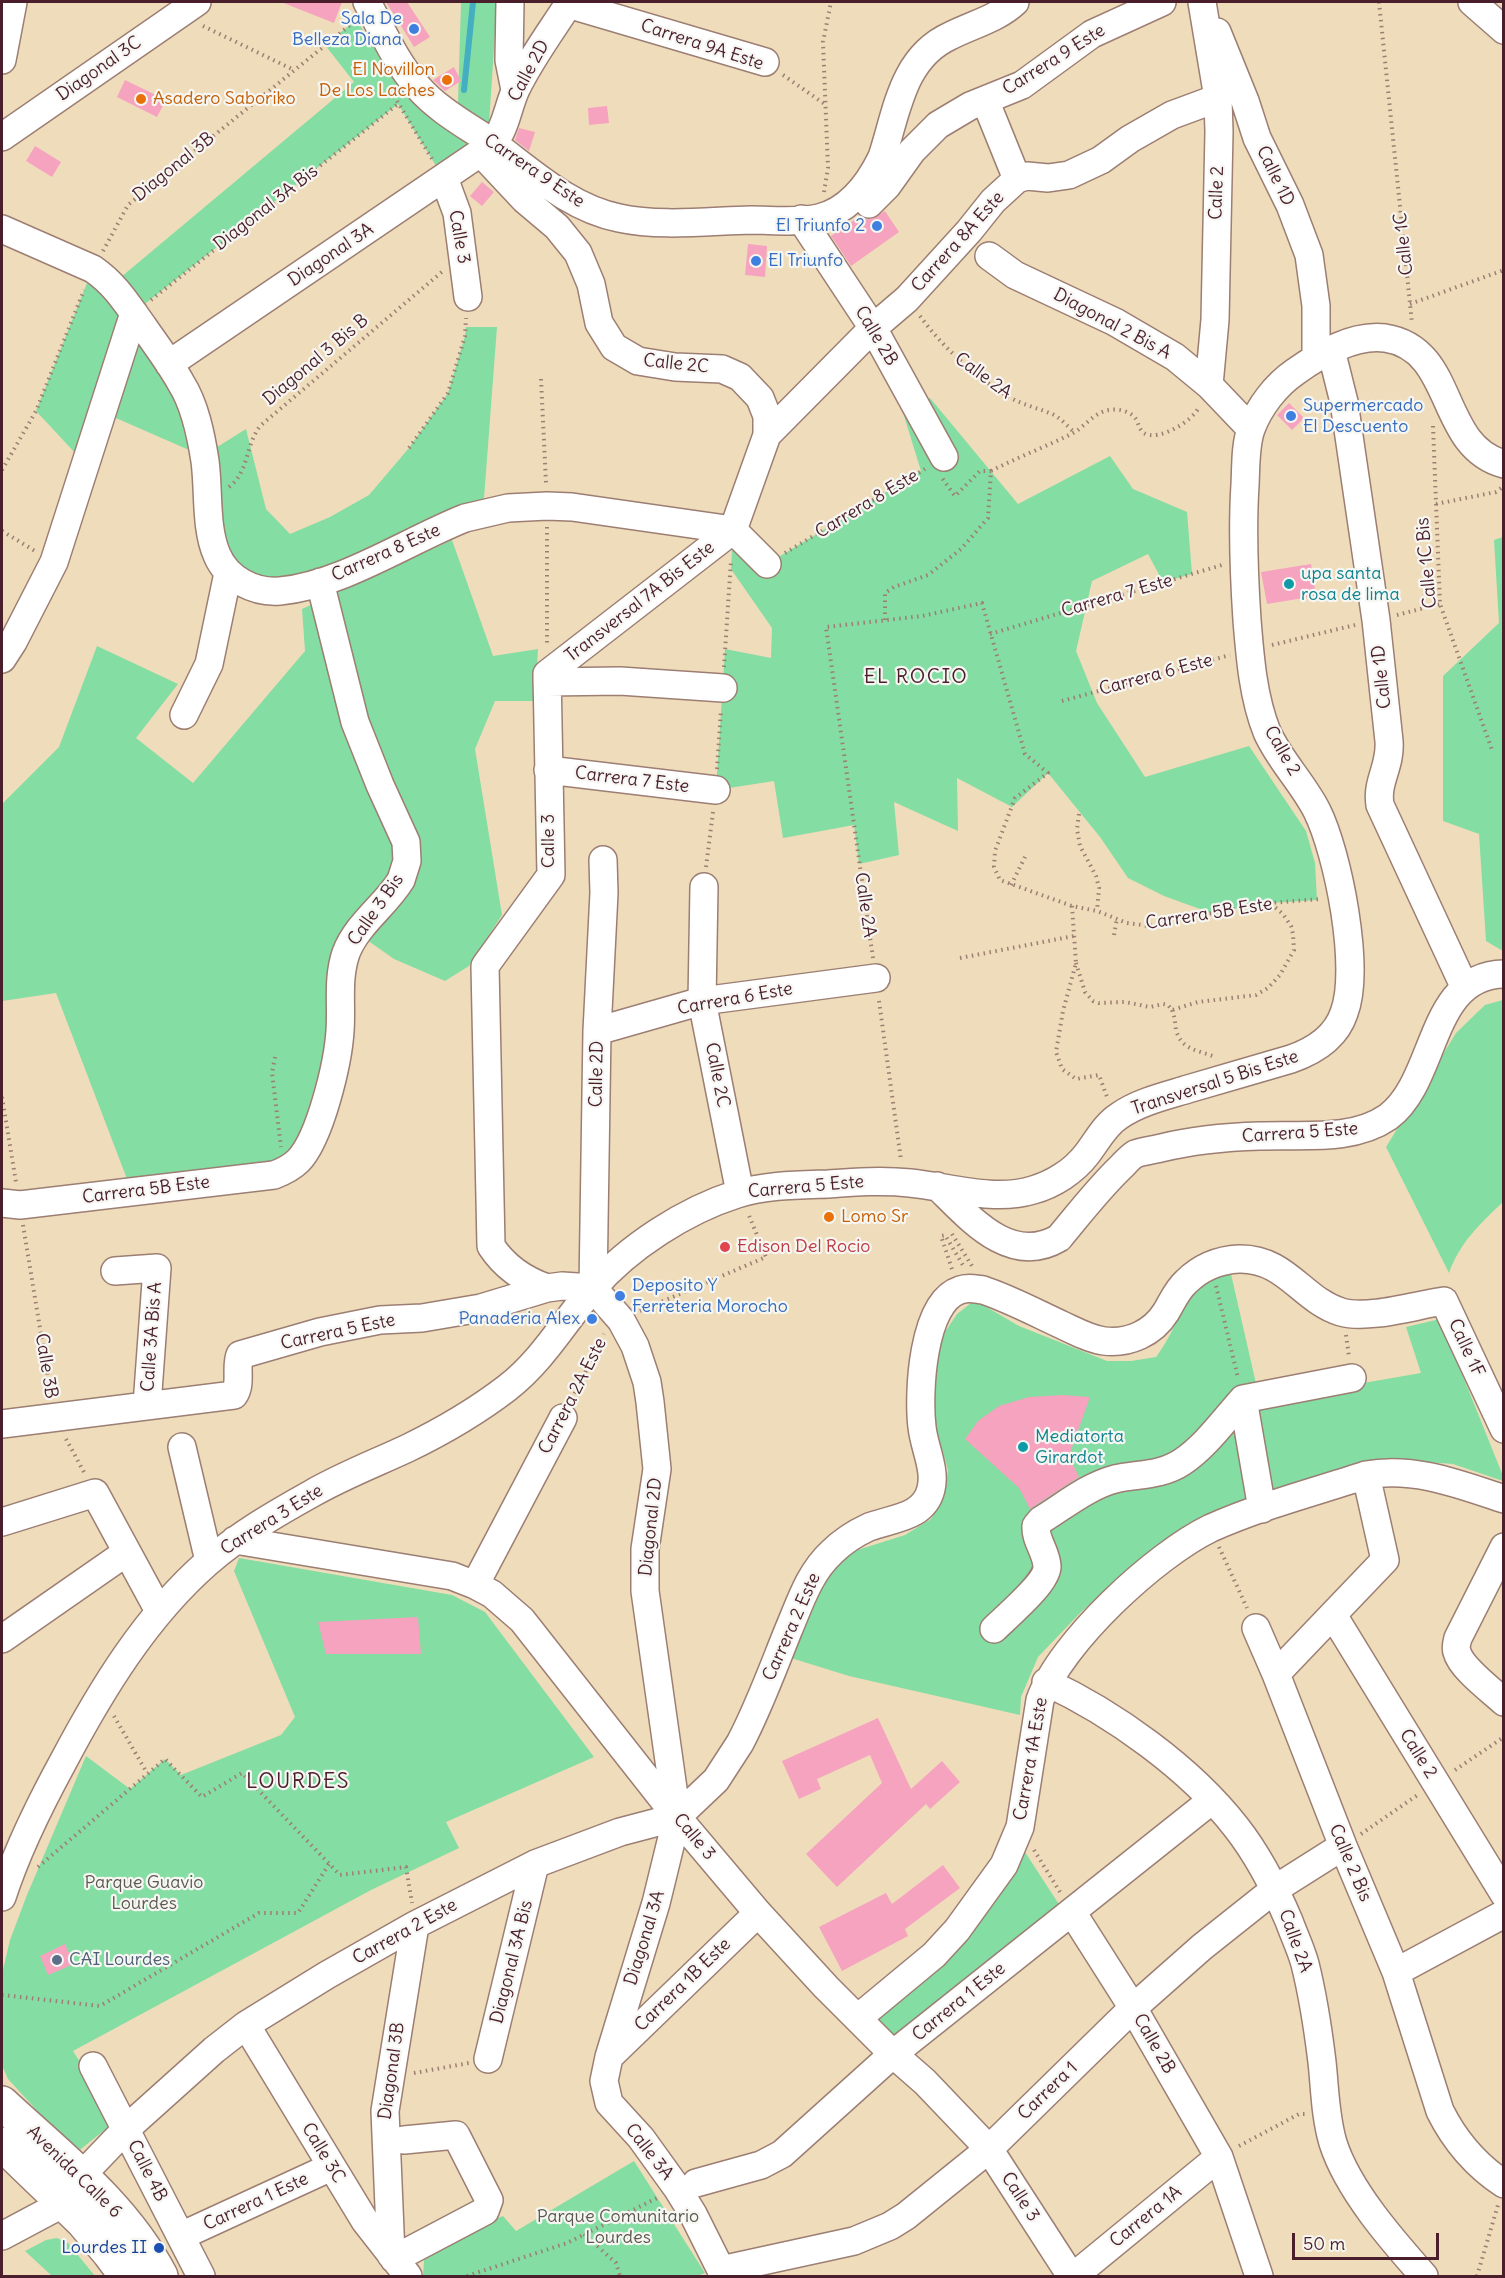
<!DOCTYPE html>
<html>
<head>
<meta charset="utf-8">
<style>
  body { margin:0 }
  #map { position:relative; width:1505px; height:2278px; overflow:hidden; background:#efdcbb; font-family:Delius,sans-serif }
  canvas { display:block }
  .frame { position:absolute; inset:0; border:3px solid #4a1f2b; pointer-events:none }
  .scale { position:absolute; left:1292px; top:2233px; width:147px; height:27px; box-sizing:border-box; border:3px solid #4a1f2b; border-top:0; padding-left:8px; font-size:18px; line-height:21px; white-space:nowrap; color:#4a1f2b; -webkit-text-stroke:4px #f6f6f2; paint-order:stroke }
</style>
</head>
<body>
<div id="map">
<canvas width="1505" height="2278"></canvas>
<div class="frame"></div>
<div class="scale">50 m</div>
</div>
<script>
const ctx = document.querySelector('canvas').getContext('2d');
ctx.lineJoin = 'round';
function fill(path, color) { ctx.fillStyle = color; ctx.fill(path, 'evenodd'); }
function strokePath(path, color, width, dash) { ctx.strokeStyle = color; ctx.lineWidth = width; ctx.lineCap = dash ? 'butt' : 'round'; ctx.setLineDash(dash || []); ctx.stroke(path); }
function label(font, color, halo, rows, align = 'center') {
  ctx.font = font + ' Delius,sans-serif'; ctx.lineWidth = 4.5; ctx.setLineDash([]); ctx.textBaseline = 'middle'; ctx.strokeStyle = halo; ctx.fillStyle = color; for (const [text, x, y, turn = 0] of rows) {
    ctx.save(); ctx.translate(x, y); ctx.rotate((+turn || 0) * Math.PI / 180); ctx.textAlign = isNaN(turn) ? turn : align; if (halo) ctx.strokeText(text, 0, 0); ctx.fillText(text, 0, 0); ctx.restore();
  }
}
fill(new Path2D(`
  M461 2H497L489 124 458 103Z
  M356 20 410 97 468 145 438 169 398 104 122 322 152 361 178 406 189 450 93 408 77 455 36 411 87 283 102 293 354 82 325 45Z
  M466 327H497L484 498 410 533 281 584 239 572 224 553 214 449 246 429 266 509 290 534 330 517 369 495 409 448 448 393 465 336Z
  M930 398 1018 504 1110 456 1133 489 1187 512 1192 574 1163 582 1148 554 1092 581 1076 651 1097 703 1145 777 1249 746 1306 831 1315 863 1317 900 1270 903 1211 913 1164 896 1128 878 1100 837 1048 773 1012 807 957 778 958 831 894 802 899 855 859 864 854 825 783 838 774 781 716 790 725 649 771 658 772 628 731 569 733 530 767 564 921 471 901 406Z
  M1503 537H1504L1503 951 1486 941 1479 834 1443 821V676L1499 623 1494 540Z
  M452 540 493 656 538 649 535 701H495L475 749 502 915 469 966 445 981 394 959 347 926 338 943 328 969 330 1000 324 1053 310 1103 300 1133 290 1152 265 1165 127 1179 56 993 2 1001V802L3 803 59 747 97 646 178 684 136 738 193 783 305 651 302 609Z
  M1503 1000V1202C1480 1224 1460 1242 1449 1273L1386 1147 1456 1033 1485 1005Z
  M1231 1274 1260 1401 1421 1373 1406 1327 1440 1319 1503 1476V1481L1453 1464 1400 1460 1226 1512 1141 1558 1081 1612 1038 1657 1021 1697 1020 1715 849 1676 791 1658 816 1590 848 1553 905 1535 931 1519 944 1498 948 1470 936 1428 931 1393 935 1361 945 1332 957 1314 971 1303 983 1305 1019 1326 1107 1361H1131L1156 1357C1175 1333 1182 1299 1208 1282 1214 1278 1223 1276 1231 1274Z
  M239 1558 452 1595 485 1612 594 1757 446 1822 459 1848 371 1890 73 2051 117 2120 76 2153 8 2079 2 2065V1974L10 1940 27 1895 86 1756 130 1789 165 1759 181 1775 281 1735 295 1717 234 1571Z
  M1023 1849 1062 1909 896 2042 877 2018C906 1997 938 1974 961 1946 985 1917 1004 1882 1023 1849Z
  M634 2161 705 2273 697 2276H425L423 2275 425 2248 503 2216 516 2231Z
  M57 2238 68 2243 95 2276H52L25 2251 46 2240Z`), '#84dda2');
strokePath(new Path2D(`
  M464 90 473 2`), '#43afc1', 6);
fill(new Path2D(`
  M281 2H342L334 23Z
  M386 2H407L430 37 414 47Z
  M454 67 461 81 445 91 433 80Z
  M125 80 166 100 157 117 117 97Z
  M607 106 609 123 589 125 588 108Z
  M519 128 535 132 529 151 515 140Z
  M35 146 61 162 52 177 26 161Z
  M482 182 494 192 482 206 470 196Z
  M885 211 899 232 851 266 831 236 860 216 866 219H872Z
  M748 244 767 246 765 277 745 275Z
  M1289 403 1304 418 1292 430 1277 415Z
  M1311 564 1316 596 1267 604 1261 572Z
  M1062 1395 1090 1397 1069 1456 1079 1477 1030 1509 1019 1488 965 1439 978 1421 999 1406 1029 1397Z
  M418 1617 421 1654H326L318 1622Z
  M878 1718 911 1789 942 1761 960 1782 930 1809 926 1804 837 1887 806 1854 882 1783 870 1755 817 1779 821 1789 799 1799 782 1761Z
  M943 1865 960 1888 905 1929 908 1936 842 1971 819 1927 886 1893 892 1904Z
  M65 1944 74 1964 48 1975 40 1956Z`), '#f6a3bf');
const minor = new Path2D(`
  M367 2C382 30 396 63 418 87 438 110 466 125 491 142 531 171 569 208 619 218 660 227 709 221 751 220 772 220 798 223 819 218 850 210 869 184 882 157 897 112 902 58 950 36 971 25 997 19 1015 2
  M510 2 509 60 515 90
  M1202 2 1218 98 1219 132 1215 320 1209 385
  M1472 2 1504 30
  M568 4 765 62
  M1217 32 1245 101 1257 138 1290 205 1309 255 1316 306V358
  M2 60 13 2
  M985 100 1017 179
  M2 137 197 2
  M481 153 525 200 557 227 578 253 591 284 599 323 614 347 638 361 675 367 722 369 740 377 760 398 767 416V435L733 530
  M444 178 457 213 468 297
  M869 204 887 186 912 151 938 125 970 106 1022 85 1092 34 1162 2
  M801 219 873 328 944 457
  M2 229 93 269C116 285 127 304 143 326 156 345 170 363 181 383 195 405 201 435 205 461 209 490 205 528 217 555 227 579 254 593 280 591 342 585 407 541 465 518L508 508 547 506 572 507 733 530 767 564
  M989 256 1015 275 1115 322 1175 357 1209 385 1251 429
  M1331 350 1344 402 1376 620 1389 741C1391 767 1376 781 1380 805L1464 986
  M169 364 493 144C506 128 508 106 516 89 531 58 552 30 570 2
  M767 435 873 328 907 299 969 231 993 201 1017 179 1027 176 1048 178 1069 175 1101 160 1130 139 1172 115 1218 98
  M2 659 13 642 54 562 134 313
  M547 682 620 681 723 688
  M184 715 209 664 228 573
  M548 770 716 790
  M704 887 702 1001 740 1193
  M597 1031 702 1001 876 978
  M937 1186C969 1217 1010 1267 1059 1238 1079 1214 1098 1189 1121 1167 1125 1163 1130 1157 1135 1154 1142 1151 1153 1150 1161 1148 1193 1140 1227 1137 1260 1136 1302 1134 1352 1142 1388 1117 1438 1080 1428 975 1504 974
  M2 1203 20 1205 274 1175C282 1172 291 1168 298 1161 320 1139 338 1063 340 1031 342 1005 337 979 346 953 357 924 385 906 401 880L407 861 406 842 380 785 355 722 320 582
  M115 1271 157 1268 147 1405
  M547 1288C524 1280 504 1266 491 1246L485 966 551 875 547 674 733 530
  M593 1288 621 1320 635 1346 647 1382 650 1402 657 1469 645 1549V1591L677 1817 656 1903 609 2057 604 2081 609 2103 641 2138 677 2188 693 2214 724 2276
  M593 1288 597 1031 604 893 603 860
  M1243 1399 1262 1509
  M1243 1399 1352 1378
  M2 1424 234 1395C242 1384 235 1367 240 1355L320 1332 380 1320 422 1318 481 1308 547 1288 562 1286 593 1288
  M182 1447 209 1561
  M2 1522 95 1493 159 1611
  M235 1540 452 1576 475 1585 492 1594 522 1620 677 1817 758 1913 826 1987 893 2054 925 2082 989 2149 1071 2276
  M1504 1547 1458 1638C1457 1642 1455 1648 1457 1652 1461 1668 1491 1690 1504 1702
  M475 1585 563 1418
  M1333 1615 1504 1894
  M1256 1628 1276 1674 1343 1846 1396 1972 1440 2111C1455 2141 1475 2165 1504 2184
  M994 1629C1006 1617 1048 1582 1047 1566 1046 1551 1035 1540 1036 1526L1041 1520C1064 1506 1088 1486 1115 1479 1137 1474 1161 1476 1182 1462 1206 1446 1224 1420 1243 1399
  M2 1639 127 1552
  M1276 1674 1385 1560 1366 1475
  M1046 1682C1113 1713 1190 1768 1236 1827 1258 1855 1275 1888 1289 1921 1294 1935 1301 1949 1305 1964 1313 1996 1318 2029 1322 2062 1325 2089 1325 2116 1333 2143 1348 2190 1392 2240 1424 2276
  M2 1897C17 1850 39 1806 63 1762 101 1690 146 1616 208 1562 239 1535 275 1514 311 1494 342 1476 376 1463 408 1448 443 1431 477 1411 507 1388 543 1360 564 1322 593 1288 628 1247 686 1210 737 1194 766 1185 798 1185 828 1184 855 1182 883 1180 910 1183 950 1187 994 1202 1033 1190 1054 1184 1074 1171 1087 1154 1097 1141 1105 1125 1119 1116 1139 1102 1165 1096 1188 1089 1222 1079 1257 1069 1291 1059 1314 1051 1336 1037 1344 1013 1361 969 1338 853 1317 811 1303 783 1280 761 1267 732 1253 697 1250 657 1247 620 1244 575 1242 531 1245 485 1246 467 1245 446 1251 429 1259 407 1276 385 1295 372 1320 354 1353 334 1385 338 1457 349 1437 446 1504 464
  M1072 1912 1133 2008 1219 2157 1259 2276
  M1396 1972 1504 1914
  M858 2018 934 1955 957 1930 1004 1865 1020 1827 1040 1700C1061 1642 1155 1555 1211 1528 1260 1506 1314 1492 1366 1475 1413 1466 1459 1484 1504 1499
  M246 2025 365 2221 408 2276
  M610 2056 758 1913
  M488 2059 535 1864
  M93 2066 201 2276
  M81 2176 126 2129 214 2050 246 2025 327 1975 415 1925 535 1864 620 1832 677 1817 716 1780 740 1743C759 1707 773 1668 788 1631 800 1603 809 1573 832 1552 842 1542 856 1533 869 1527 893 1518 924 1518 931 1489 936 1469 924 1447 922 1427 918 1394 922 1302 960 1290 968 1287 975 1289 983 1290 1010 1299 1036 1313 1062 1325 1075 1331 1089 1339 1104 1341 1129 1344 1153 1333 1166 1312 1172 1302 1177 1290 1186 1282 1200 1268 1219 1260 1239 1259 1286 1258 1302 1300 1341 1312 1368 1320 1416 1305 1444 1301L1504 1429
  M696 2183 761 2165 782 2154 893 2054 1212 1800
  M2 2236 64 2203
  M181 2236 331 2167
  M391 2255 385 2111 415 1925
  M394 2259 485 2211 489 2200 456 2135 404 2140
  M721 2270 854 2241 890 2226 906 2216 989 2149 1133 2008 1202 1947 1275 1889 1343 1846
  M1074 2276 1219 2157`);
const major = new Path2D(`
  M2 2103C59 2156 124 2205 161 2276
  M2 2144 82 2221 109 2253 126 2276`);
strokePath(minor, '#9c7e73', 30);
strokePath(major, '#9c7e73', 36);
strokePath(new Path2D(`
  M1379 2 1412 323
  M203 26 294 70
  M783 75 826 105
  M397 101 432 159
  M824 192 828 168 823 42 831 2
  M103 251 128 205 354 22
  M151 300 398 104
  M1410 304 1504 270
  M920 316C944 349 975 376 1009 397 1023 405 1038 408 1052 414 1061 418 1067 426 1074 432
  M541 379 546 483
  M1433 426 1440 604 1492 750
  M409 448 448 393 465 336 466 318
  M2 470 36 411 84 290
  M991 471C1018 457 1048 446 1075 432 1086 425 1095 412 1109 410 1119 408 1133 412 1137 421 1139 426 1140 430 1144 433 1158 442 1193 421 1199 407
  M229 487C249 472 245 446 260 426L443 271
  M1436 504 1496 492 1504 486
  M547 527V645
  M2 531 35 551
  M785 553 925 469
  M1397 615 1440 604
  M885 620V593L894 587 928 575 961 549 988 518 991 471H980L955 496 942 478
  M990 634 1222 565
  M1272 645 1355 625
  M724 667 731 560
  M1062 701 1230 655
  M717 769 721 710
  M1079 814 1077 829 1080 846 1096 876 1099 888 1097 911
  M706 867 713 812
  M1011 885 1027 853
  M1072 906 1076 963 1063 1011 1056 1052 1062 1069 1076 1079 1099 1075 1107 1097
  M1114 935 1117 918
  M873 958 826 627 922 616 982 603 1025 754 1048 773 1015 798 995 851 994 867 1000 880 1072 906 1097 911 1127 923 1149 926 1183 918 1270 903 1320 899
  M960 958 1074 936
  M1076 963 1085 992 1093 1001 1099 1003 1125 1002 1150 1007 1163 1004 1168 1005 1172 1010 1198 1002 1256 995 1268 988 1280 975 1294 950 1293 934 1291 926 1283 914 1270 903
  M879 1001 901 1160
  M1172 1010C1175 1017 1175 1023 1176 1030 1182 1051 1199 1050 1215 1057
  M275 1057 272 1073 281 1147
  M2 1097 16 1182
  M23 1225 51 1395
  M952 1234 972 1266
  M952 1269 941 1236 945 1235 964 1267
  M1216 1286 1238 1378
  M640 1311 766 1257 748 1213
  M1346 1335 1349 1357
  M572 1399 604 1334
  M66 1439 85 1474
  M1219 1547 1247 1608
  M114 1716 147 1773
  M1455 1770 1504 1737
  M1361 1834 1419 1794
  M1034 1850 1060 1892
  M38 1867 165 1759 202 1797 242 1773 340 1875 406 1867 412 1903
  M2 1995 100 2006 259 1913H298L329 1864
  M414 2073 469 2063
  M1239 2146 1299 2114H1305
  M584 2234 616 2263 620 2276
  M467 2276 567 2243 657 2198
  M1477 2276 1498 2205`), '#9c7e73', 4, [1.5, 4.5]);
strokePath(minor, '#fff', 27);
strokePath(major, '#fff', 33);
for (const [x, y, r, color] of [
  [414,29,6,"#3f7fe0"],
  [447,80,6,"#e8710a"],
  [141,99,6,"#e8710a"],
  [877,226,6,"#3f7fe0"],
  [756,261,6,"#3f7fe0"],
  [1291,416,6,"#3f7fe0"],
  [1289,584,6,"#0f9aa8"],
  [829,1217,6,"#e8710a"],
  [725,1247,6,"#e0444e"],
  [620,1296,6,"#3f7fe0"],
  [592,1319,6,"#3f7fe0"],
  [1023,1447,6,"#0f9aa8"],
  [57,1960,6,"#5c6f8a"],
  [159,2248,6,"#1a4fb4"]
]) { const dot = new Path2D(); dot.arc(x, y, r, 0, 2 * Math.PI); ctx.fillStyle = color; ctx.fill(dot); strokePath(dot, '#f6f6f2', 2); }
label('18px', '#366cbe', '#f6f6f2', [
  ["Sala De",402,19],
  ["Belleza Diana",402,40],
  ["El Triunfo 2",865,226],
  ["El Triunfo",768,261,"left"],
  ["Supermercado",1303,406,"left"],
  ["El Descuento",1303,427,"left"],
  ["Deposito Y",632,1286,"left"],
  ["Ferreteria Morocho",632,1307,"left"],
  ["Panaderia Alex",580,1319]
], 'right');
label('18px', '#4a1f2b', '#f6f6f2', [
  ["Carrera 9A Este",702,45,18],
  ["Carrera 9 Este",1054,60,-32],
  ["Diagonal 3C",99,69,-35],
  ["Calle 2D",529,71,-62],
  ["Diagonal 3B",174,167,-39],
  ["Carrera 9 Este",534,171,34],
  ["Calle 1D",1275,176,64],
  ["Calle 2",1217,193,-88],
  ["Diagonal 3A Bis",266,208,-38],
  ["Calle 3",459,237,80],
  ["Carrera 8A Este",958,242,-48],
  ["Calle 1C",1404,244,-96],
  ["Diagonal 3A",331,255,-34],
  ["Diagonal 2 Bis A",1112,324,28],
  ["Calle 2B",876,336,59],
  ["Diagonal 3 Bis B",316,360,-40],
  ["Calle 2C",676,364,6],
  ["Calle 2A",983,376,36],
  ["Carrera 8 Este",867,504,-31],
  ["Carrera 8 Este",386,553,-24],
  ["Calle 1C Bis",1427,563,-95],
  ["Carrera 7 Este",1117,596,-16],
  ["Transversal 7A Bis Este",640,602,-38],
  ["Carrera 6 Este",1156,675,-15],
  ["Calle 1D",1382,677,-96],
  ["Calle 2",1282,751,60],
  ["Carrera 7 Este",632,780,7],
  ["Calle 3",549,841,-90],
  ["Calle 2A",865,905,82],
  ["Calle 3 Bis",376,910,-55],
  ["Carrera 5B Este",1209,914,-9],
  ["Carrera 6 Este",735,999,-10],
  ["Calle 2D",597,1074,-89],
  ["Calle 2C",717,1075,79],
  ["Transversal 5 Bis Este",1215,1083,-18],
  ["Carrera 5 Este",1300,1133,-4],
  ["Carrera 5 Este",806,1187,-5],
  ["Carrera 5B Este",146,1190,-7],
  ["Carrera 5 Este",338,1332,-12],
  ["Calle 3A Bis A",152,1337,-86],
  ["Calle 1F",1466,1348,65],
  ["Calle 3B",46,1366,81],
  ["Carrera 2A Este",573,1396,-63],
  ["Carrera 3 Este",272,1520,-32],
  ["Diagonal 2D",651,1527,-84],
  ["Carrera 2 Este",792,1627,-66],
  ["Calle 2",1418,1754,58],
  ["Carrera 1A Este",1031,1759,-80],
  ["Calle 3",694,1837,50],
  ["Calle 2 Bis",1350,1863,67],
  ["Carrera 2 Este",405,1932,-29],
  ["Diagonal 3A",645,1938,-73],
  ["Calle 2A",1295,1941,70],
  ["Diagonal 3A Bis",512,1962,-76],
  ["Carrera 1B Este",683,1985,-44],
  ["Carrera 1 Este",959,2002,-39],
  ["Calle 2B",1154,2044,60],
  ["Diagonal 3B",392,2071,-82],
  ["Carrera 1",1048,2091,-44],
  ["Calle 3A",649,2152,52],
  ["Calle 3C",323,2153,59],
  ["Calle 4B",147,2171,63],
  ["Avenida Calle 6",74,2172,44],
  ["Calle 3",1020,2197,57],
  ["Carrera 1 Este",256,2202,-25],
  ["Carrera 1A",1146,2217,-39]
]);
label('18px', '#c56008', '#f6f6f2', [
  ["El Novillon",435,70,"right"],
  ["De Los Laches",435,91,"right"],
  ["Asadero Saboriko",153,99],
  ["Lomo Sr",841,1217]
], 'left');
label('18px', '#0d838f', '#f6f6f2', [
  ["upa santa",1301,574],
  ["rosa de lima",1301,595],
  ["Mediatorta",1035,1437],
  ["Girardot",1035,1458]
], 'left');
label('18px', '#be3a42', '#f6f6f2', [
  ["Edison Del Rocio",737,1247]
], 'left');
label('18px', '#5b584f', '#f6f6f2', [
  ["Parque Guavio",144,1883],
  ["Lourdes",144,1904],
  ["Parque Comunitario",618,2217],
  ["Lourdes",618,2238]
]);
label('18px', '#4e5e75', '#f6f6f2', [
  ["CAI Lourdes",69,1960]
], 'left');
label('18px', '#164399', '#f6f6f2', [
  ["Lourdes II",147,2248]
], 'right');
ctx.letterSpacing = '1.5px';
label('20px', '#4a1f2b', '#f6f6f2', [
  ["EL ROCIO",916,677]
]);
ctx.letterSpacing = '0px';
ctx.letterSpacing = '1.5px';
label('21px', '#4a1f2b', '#f6f6f2', [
  ["LOURDES",298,1782]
]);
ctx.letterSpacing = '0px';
</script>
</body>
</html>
